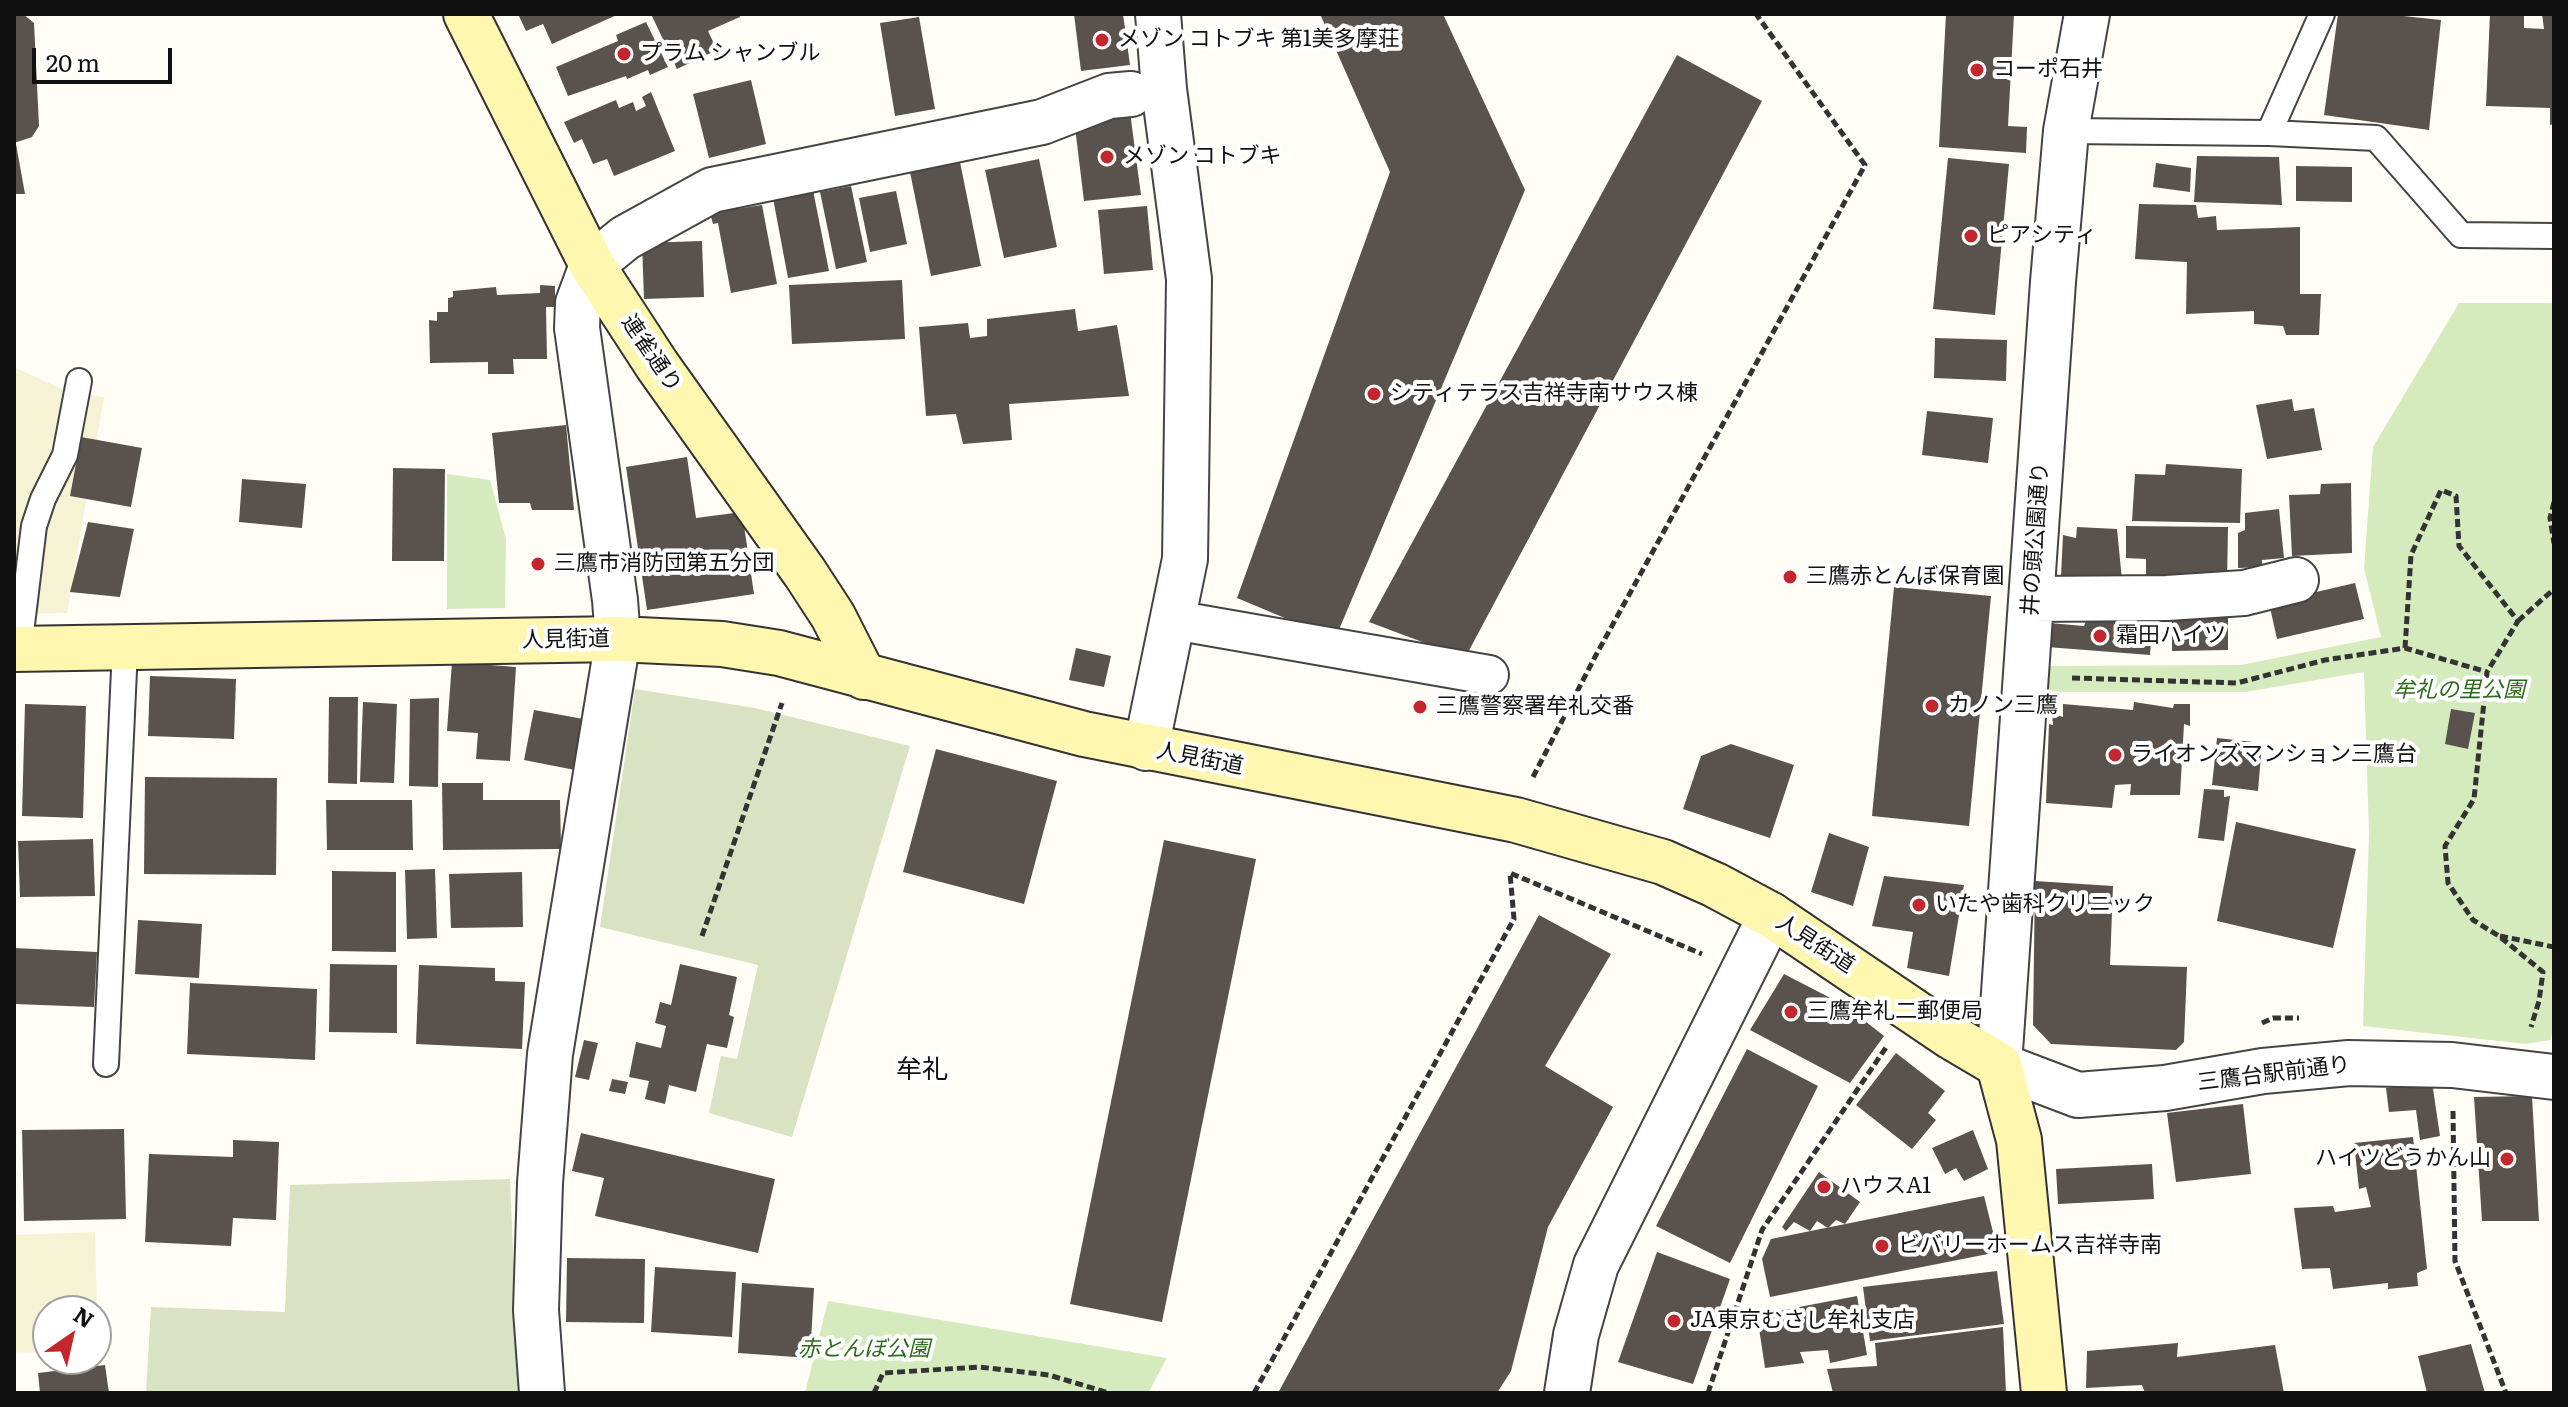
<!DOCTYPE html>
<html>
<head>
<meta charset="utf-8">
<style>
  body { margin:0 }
  #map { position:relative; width:2568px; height:1407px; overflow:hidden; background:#fffdf5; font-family:Literata,serif }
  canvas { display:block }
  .frame { position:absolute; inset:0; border:16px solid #111; pointer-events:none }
  .north { position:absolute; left:32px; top:1295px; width:80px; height:80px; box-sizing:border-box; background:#fff; border:2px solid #a0a0a0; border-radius:50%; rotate:34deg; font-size:22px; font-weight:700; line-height:32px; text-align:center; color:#111 }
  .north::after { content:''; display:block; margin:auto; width:28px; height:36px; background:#c4262e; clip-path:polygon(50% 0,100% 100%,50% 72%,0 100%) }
  .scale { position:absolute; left:32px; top:48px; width:140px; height:36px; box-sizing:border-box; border:4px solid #111; border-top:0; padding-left:10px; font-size:24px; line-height:28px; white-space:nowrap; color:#111; -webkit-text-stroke:6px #fff; paint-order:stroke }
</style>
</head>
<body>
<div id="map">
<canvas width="2568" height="1407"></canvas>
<div class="frame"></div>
<div class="north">N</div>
<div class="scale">20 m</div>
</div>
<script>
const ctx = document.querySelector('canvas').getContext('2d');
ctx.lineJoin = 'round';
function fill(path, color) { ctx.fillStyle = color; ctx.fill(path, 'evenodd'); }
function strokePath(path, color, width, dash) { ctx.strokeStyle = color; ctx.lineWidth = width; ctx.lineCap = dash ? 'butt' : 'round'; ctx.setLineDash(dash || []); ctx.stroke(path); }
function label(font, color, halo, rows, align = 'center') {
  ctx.font = font + ' Literata,"Noto Sans JP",serif'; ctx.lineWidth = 8; ctx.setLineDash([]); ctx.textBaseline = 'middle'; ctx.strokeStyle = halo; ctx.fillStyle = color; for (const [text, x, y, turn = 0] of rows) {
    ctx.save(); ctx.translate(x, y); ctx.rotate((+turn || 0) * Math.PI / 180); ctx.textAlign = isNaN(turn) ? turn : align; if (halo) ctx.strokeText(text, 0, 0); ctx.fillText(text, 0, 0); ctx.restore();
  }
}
fill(new Path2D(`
  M14 367 66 391 104 397 67 613 14 614Z
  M95 1232 98 1354 96 1311H48V1353L14 1352V1235Z`), '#f6f3d4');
fill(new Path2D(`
  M2459 303H2554V1029L2550 1040 2526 1044 2363 1026 2369 833 2364 672 2245 692H2045L2047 666 2241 665 2381 637 2364 568 2373 447Z
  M447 474 490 480 506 539 505 608 447 609Z
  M828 1301 1167 1358 1148 1393H805Z`), '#d5ebbd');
fill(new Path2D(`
  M635 689 755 708 910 746 792 1137 709 1113 721 1056 737 1059 758 965 600 927Z
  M510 1179 519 1393H146L151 1307 285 1312 290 1185Z`), '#d9e3c4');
fill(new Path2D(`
  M14 14H23L34 23 39 126 32 137 14 143Z
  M518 14H619L552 44 543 24 526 31Z
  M651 14H739L740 17 708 31 717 50 677 69Z
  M1074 14H1123L1130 65 1081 71Z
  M1320 14H1443L1525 190 1335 639 1237 598 1390 172Z
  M1946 14H2014L2008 126 2027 127 2026 153 1939 147Z
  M2338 14H2385L2441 20 2429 130 2324 115Z
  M2490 14 2524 15V28L2544 29 2542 14 2554 15V124L2550 125V108L2486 106Z
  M919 17 935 109 895 116 880 23Z
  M646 22 668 67 650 75 648 70 627 79 626 76 568 96 556 67 618 41 616 35Z
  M1677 55 1762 101 1465 658 1369 622Z
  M751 80 766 144 709 158 693 94Z
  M651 92 675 151 614 176 607 159 593 164 582 139 574 143 564 122 616 100 619 108 633 102 636 111 646 106 642 97Z
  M1130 112 1141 195 1084 201 1074 119Z
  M14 144H16L25 194H14Z
  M2197 156 2279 157 2282 205 2194 202Z
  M1948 158 2009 164 1995 315 1933 309Z
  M1039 159 1057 247 1004 258 985 170Z
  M960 162 981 266 931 276 910 172Z
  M2156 163 2191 168 2190 192 2153 187Z
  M2296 166 2352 167V202L2296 201Z
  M812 185 829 271 788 278 772 193Z
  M851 186 867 262 836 269 820 192Z
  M896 191 907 244 870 252 859 198Z
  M2139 204 2196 205 2198 218 2216 216 2217 230 2300 227V294H2321L2319 335H2286L2283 326 2254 324V311L2186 314 2187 262 2135 259Z
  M762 205 777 284 731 293 718 223 713 224 710 213Z
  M1147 206 1153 270 1104 274 1098 210Z
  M702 241 704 297 644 299 642 243Z
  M902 280 905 339 792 344 789 285Z
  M540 285 555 286V307H546L547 359H513L514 374H488V362L430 363 429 320 437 321V312H448V298L453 297V291L496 287 497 295 540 293Z
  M1075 309 1078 331 1117 325 1129 396 1009 404 1012 440 963 444 956 414 926 416 919 327 968 323 970 338 987 336V319Z
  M1935 338 2007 340 2006 381 1934 378Z
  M2292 399 2294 411 2314 408 2322 450 2267 459 2256 405Z
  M1927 411 1993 418 1988 463 1922 455Z
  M566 425 574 510H532L530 503H499L492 433Z
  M81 437 142 448 131 507 70 496Z
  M687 457 696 518 742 512 754 594 647 610 626 467Z
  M2166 464 2242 469 2240 523 2132 521 2135 474 2165 475Z
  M393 468 445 469 444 561H392Z
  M242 479 306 484 302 528 239 522Z
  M2351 483 2352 553 2292 556 2289 495 2320 494 2321 484Z
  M2279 509 2284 558 2262 560V567L2238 568V533L2245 530V513Z
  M88 522 134 529 120 597 70 592Z
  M2126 526 2228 527 2227 582 2146 580V559L2126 558Z
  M2077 527 2117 529 2122 580 2061 576 2063 535 2076 538Z
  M2355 583 2364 619 2277 639 2269 603Z
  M1894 587 1991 596 1969 826 1872 816Z
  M2228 616V650L2172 651V617Z
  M2087 619 2152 624 2150 655 2047 647 2049 623 2084 626Z
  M1076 648 1111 656 1104 687 1069 680Z
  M452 662 516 667 510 761 476 759 478 733 447 731Z
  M150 676 236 679 234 739 148 736Z
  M329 697H358L357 784 328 783Z
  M439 698 438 787 409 786 410 699Z
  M363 702 397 704 394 783 360 782Z
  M2134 702 2173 708 2174 704H2190V726L2184 724 2180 795H2130L2131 784 2115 785 2112 808 2046 803 2049 724 2053 725 2052 713 2063 717V704L2133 710Z
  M25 704 86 706 83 818 22 816Z
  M2451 709 2475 713 2468 749 2445 744Z
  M534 710 589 720 580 771 524 760Z
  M2217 738 2262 743 2258 791 2212 785Z
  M1731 744 1794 765 1770 838 1683 809 1701 756Z
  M936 749 1057 781 1024 904 903 872Z
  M145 777 277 778 276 875 144 874Z
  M442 783H483V800H560L561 849 443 850Z
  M2204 789 2224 790V797L2230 796 2224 841 2198 838Z
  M326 800H412L413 850H327Z
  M2236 822 2356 849 2333 948 2217 921Z
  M1829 833 1869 847 1853 906 1811 892Z
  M93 839 95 896 20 897 18 841Z
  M1164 840 1256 859 1162 1322 1070 1304Z
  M435 869 437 938 407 939 405 870Z
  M332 871 396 872V952L332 951Z
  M522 872 523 927 451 928 449 874Z
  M1884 876 1964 885 1949 976 1907 968 1913 932 1872 926Z
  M2035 881 2113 886 2110 965 2187 967 2184 1042 2176 1050 2051 1044 2033 1025Z
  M1539 915 1611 954 1545 1066 1613 1107 1548 1227 1511 1371 1497 1393H1278Z
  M138 920 202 924 199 978 135 974Z
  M14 948 97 952 94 1007 14 1004Z
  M330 964 397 965V1033L329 1032Z
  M680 964 737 977 729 1015 734 1017 727 1048 707 1044 696 1092 669 1085 665 1104 645 1099 649 1081 629 1077 636 1042 661 1048 666 1026 655 1023 660 1002 671 1005Z
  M419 965 495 968V981L525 982 522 1049 416 1044Z
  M1784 974 1846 1006 1884 1036 1850 1083 1750 1030Z
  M190 983 317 989 315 1060 187 1054Z
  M584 1040 598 1043 589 1080 575 1077Z
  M1747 1049 1818 1086 1730 1263 1656 1226Z
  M1896 1053 1945 1091 1928 1113 1936 1120 1912 1149 1856 1105Z
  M612 1079 628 1082 625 1094 609 1091Z
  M2432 1082 2440 1136 2420 1140 2416 1110 2389 1112 2386 1088Z
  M2532 1096 2539 1221H2482L2474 1097Z
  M2243 1104 2251 1174 2176 1182 2167 1113Z
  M124 1129 126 1219 24 1221 22 1130Z
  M1973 1130 1988 1169 1964 1181 1956 1168 1945 1174 1932 1148Z
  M581 1133 775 1179 758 1253 595 1216 604 1178 572 1171Z
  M2413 1137 2427 1269 2417 1273 2418 1286 2388 1289V1283L2333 1289 2330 1268 2302 1269 2294 1208 2333 1206 2335 1212 2371 1207 2366 1187 2359 1189 2354 1143Z
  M233 1140 279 1142 276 1220 233 1218 231 1246 145 1242 149 1154 233 1157Z
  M2152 1164 2154 1199 2058 1204 2056 1169Z
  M1819 1172 1860 1202 1845 1224 1836 1220 1828 1228 1817 1221 1810 1231 1794 1222 1786 1231 1782 1227Z
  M1984 1196 1998 1252 1770 1297 1762 1259 1771 1239Z
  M1657 1252 1730 1279 1693 1384 1618 1362Z
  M567 1258 645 1259 644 1323 566 1322Z
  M655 1267 736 1272 732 1337 651 1332Z
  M1997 1271 2004 1324 1870 1341 1863 1287Z
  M742 1283 814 1288 810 1358 738 1353Z
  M1857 1296 1867 1355 1830 1363 1828 1350 1800 1352 1804 1363 1765 1368 1757 1315Z
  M2003 1327 2006 1393H1833L1827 1369 1877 1366 1875 1343Z
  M2178 1343 2177 1357 2275 1345 2284 1393H2145L2142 1385 2086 1388 2087 1351Z
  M2471 1344 2485 1393H2427L2418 1356Z
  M105 1365 109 1393H40L38 1373Z`), '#5a524d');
const service = new Path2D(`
  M2066 131 2269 133 2376 138 2461 235 2554 236
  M2269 133 2322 14
  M19 649 34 526 43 499 65 455 79 381
  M106 1064 125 648`);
const pedestrian = new Path2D(`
  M1191 623 1489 675`);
const minor = new Path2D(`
  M2032 599 2167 598 2244 593 2296 580
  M1146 748 1185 559 1189 279 1164 89 1158 14
  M1999 1065 2053 282 2066 131 2087 14
  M542 1393 536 1310 540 1183 550 1054 618 639 615 600 577 328 578 303 592 265 625 238 712 190 1042 122 1109 96 1131 94`);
const tertiary = new Path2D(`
  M1999 1065 2078 1095 2165 1088 2263 1071 2349 1063 2452 1065 2554 1077
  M1567 1393 1576 1335 1596 1265 1771 915`);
const secondary = new Path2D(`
  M466 14 592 265 657 365 805 573 833 616 864 677
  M14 649 618 639 722 644 779 653 1084 734 1516 820 1663 862 1715 885 1771 915 1950 1036 1999 1065 2019 1140 2044 1393`);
strokePath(service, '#444', 28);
strokePath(pedestrian, '#444', 42);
strokePath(minor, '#444', 48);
strokePath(tertiary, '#444', 48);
strokePath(secondary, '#333', 48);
strokePath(new Path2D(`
  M2554 502 2550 518 2554 543
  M2518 621 2554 589
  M2405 648 2411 555 2441 490 2456 496 2459 546 2518 621 2487 672 2474 799 2445 846 2448 883 2473 920 2499 936 2543 972 2539 1001 2531 1027
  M2072 678 2237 683 2325 660 2405 648 2487 672
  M1533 777 1596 655 1865 165 1756 14
  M702 936 782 703
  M2500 936 2554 947
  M2262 1023 2273 1018H2299
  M2453 1111 2455 1261 2506 1393
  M874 1393 883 1373 979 1367 1049 1375 1109 1393
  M1254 1393 1514 919 1510 873 1702 954
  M1708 1393 1762 1230 1887 1046`), '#333', 5, [8, 4]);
strokePath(service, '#fff', 24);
strokePath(pedestrian, '#fff', 38);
strokePath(minor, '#fff', 44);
strokePath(tertiary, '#fff', 44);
strokePath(secondary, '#fff6b0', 44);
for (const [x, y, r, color] of [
  [1102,40,8,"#c4262e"],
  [624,54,8,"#c4262e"],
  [1977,70,8,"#c4262e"],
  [1107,157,8,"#c4262e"],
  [1971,236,8,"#c4262e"],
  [1374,394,8,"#c4262e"],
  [538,564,8,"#c4262e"],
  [1790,577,8,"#c4262e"],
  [2100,636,8,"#c4262e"],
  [1932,706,8,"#c4262e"],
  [1420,707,8,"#c4262e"],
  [2115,755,8,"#c4262e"],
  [1919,905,8,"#c4262e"],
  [1791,1012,8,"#c4262e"],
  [2507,1159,8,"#c4262e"],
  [1824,1187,8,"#c4262e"],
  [1882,1246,8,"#c4262e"],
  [1674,1321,8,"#c4262e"]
]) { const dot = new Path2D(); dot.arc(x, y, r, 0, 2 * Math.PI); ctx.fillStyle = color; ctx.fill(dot); strokePath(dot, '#fff', 3); }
label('22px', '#111', '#fff', [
  ["メゾン コトブキ 第1美多摩荘",1118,40],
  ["プラム シャンブル",640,54],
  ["コーポ石井",1993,70],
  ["メゾン コトブキ",1123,157],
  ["ピアシティ",1987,236],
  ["シティテラス吉祥寺南サウス棟",1390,394],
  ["三鷹市消防団第五分団",554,564],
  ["三鷹赤とんぼ保育園",1806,577],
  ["霜田ハイツ",2116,636],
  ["カノン三鷹",1948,706],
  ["三鷹警察署牟礼交番",1436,707],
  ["ライオンズマンション三鷹台",2131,755],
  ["いたや歯科クリニック",1935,905],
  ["三鷹牟礼二郵便局",1807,1012],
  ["ハイツどうかん山",2491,1159,"right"],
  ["ハウスA1",1840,1187],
  ["ビバリーホームス吉祥寺南",1898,1246],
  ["JA東京むさし牟礼支店",1690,1321]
], 'left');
label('22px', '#111', '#fff', [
  ["連雀通り",651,354,56],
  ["井の頭公園通り",2036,539,-86],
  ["人見街道",566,640,-1],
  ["人見街道",1200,759,11],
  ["人見街道",1815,944,33],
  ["三鷹台駅前通り",2274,1074,-7]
]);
label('italic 22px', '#2f6b1f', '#fff', [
  ["牟礼の里公園",2459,691],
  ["赤とんぼ公園",864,1350]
]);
label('26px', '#111', '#fff', [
  ["牟礼",922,1070]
]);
</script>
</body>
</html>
